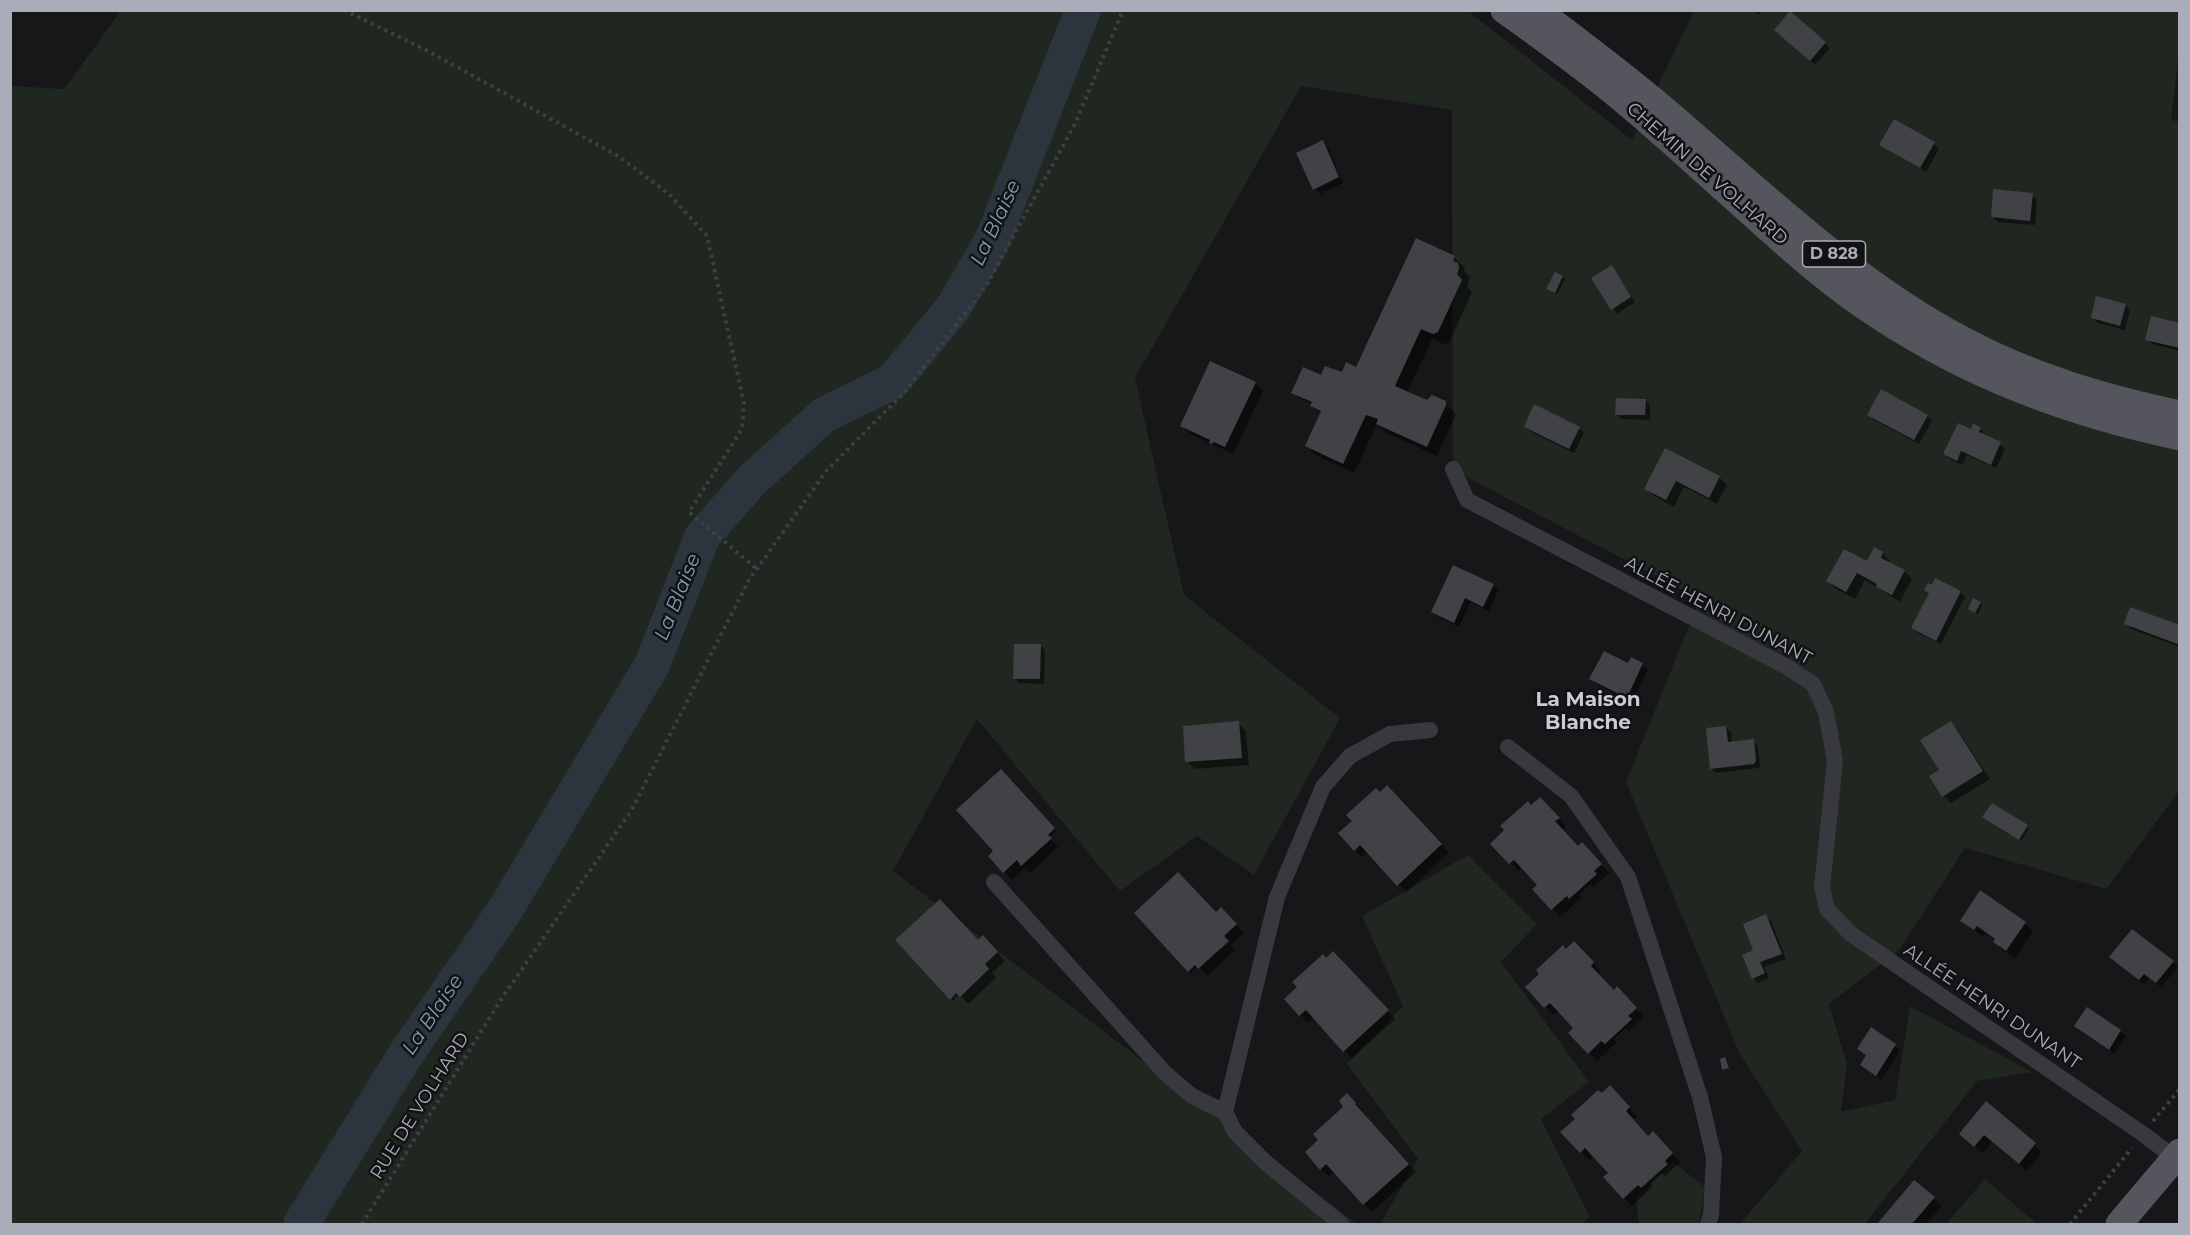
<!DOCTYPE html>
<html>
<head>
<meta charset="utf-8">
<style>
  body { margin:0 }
  #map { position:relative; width:2190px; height:1235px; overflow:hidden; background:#171719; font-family:Montserrat,sans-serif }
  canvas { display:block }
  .frame { position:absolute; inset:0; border:12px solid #a9adb9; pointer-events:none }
</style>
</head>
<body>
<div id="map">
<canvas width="2190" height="1235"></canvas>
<div class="frame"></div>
</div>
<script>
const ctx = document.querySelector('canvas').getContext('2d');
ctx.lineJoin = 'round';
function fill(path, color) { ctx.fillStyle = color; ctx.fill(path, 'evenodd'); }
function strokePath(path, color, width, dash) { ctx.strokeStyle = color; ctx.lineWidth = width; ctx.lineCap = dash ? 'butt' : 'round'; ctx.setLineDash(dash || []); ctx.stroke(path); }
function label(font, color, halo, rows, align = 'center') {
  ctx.font = font + ' Montserrat,sans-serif'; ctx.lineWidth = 5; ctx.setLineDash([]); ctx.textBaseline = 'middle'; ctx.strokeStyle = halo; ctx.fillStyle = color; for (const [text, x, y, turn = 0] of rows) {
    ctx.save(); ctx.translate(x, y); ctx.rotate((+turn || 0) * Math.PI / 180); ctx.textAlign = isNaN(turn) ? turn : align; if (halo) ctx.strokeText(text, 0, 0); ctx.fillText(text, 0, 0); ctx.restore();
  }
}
fill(new Path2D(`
  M1467 10 1632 140 1694 11H2179V53L2171 120 2180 122 2179 791 2106 889 1965 848 1900 949 1829 1004 1847 1064 1841 1112 1895 1100 1910 1006 2032 1072 1977 1081 1865 1224H1740L1802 1151 1739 1052 1626 782 1700 599 1453 470 1452 110 1301 86 1135 378 1184 595 1340 718 1254 875 1197 836 1120 891 977 719 893 871 1357 1224H11L10 86 64 89 121 11Z
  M1468 855 1537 924 1501 962 1589 1082 1541 1119 1590 1217 1582 1224H1380L1418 1159 1347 1064 1403 1006 1362 916Z
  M1673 1162 1705 1187 1699 1224H1639L1636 1199Z
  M1985 1179 2037 1224H1946Z`), '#1f2720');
fill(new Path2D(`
  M1752 10H1762L1758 15Z
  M1791 13 1830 48 1815 65 1781 35Z
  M2180 83V103L2177 100Z
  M1894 121 1934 144 1939 149 1926 172 1888 150Z
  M1323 142 1328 147 1343 183 1320 194 1315 189Z
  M2032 194 2037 200 2035 225 1998 222 1993 217Z
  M1454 257 1465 268 1464 271 1469 276V280L1467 286 1472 292 1449 343 1444 344 1432 339 1407 393 1428 402 1445 403 1456 414 1437 456 1388 434 1377 424 1354 473 1317 456 1307 446 1322 413 1317 410 1311 405 1312 404 1298 397 1293 392 1322 377H1348L1357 369Z
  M1611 267 1635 302 1617 314 1593 279Z
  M1563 277 1565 279 1557 294 1548 289Z
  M2125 305 2130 310 2125 330 2098 323 2093 318Z
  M2180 325V351L2152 344 2147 339Z
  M1255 383 1263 391 1233 454 1189 433 1182 426Z
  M1645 400 1650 405V420L1621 419 1616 414Z
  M1869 415 1927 416 1932 421 1919 444 1874 420Z
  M1526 426 1579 428 1584 433 1574 453 1531 432Z
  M1981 429 1983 431 1980 435 2000 444 2005 449 1996 468 1967 455 1962 465 1950 459 1945 454 1977 433Z
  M1665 450 1719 477 1727 485 1717 504 1684 487 1674 507 1654 496 1646 488Z
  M1882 553 1890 561 1889 564 1904 571 1912 579 1900 602 1865 580 1855 599 1836 589 1828 581 1868 563Z
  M1493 585 1498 590 1489 611 1471 602 1459 627 1438 617 1433 612Z
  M1933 587 1960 592 1965 597 1941 644 1918 633 1913 628Z
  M1980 603 1982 605 1978 614 1972 611Z
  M2126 624 2180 627V647L2131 629Z
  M1040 645 1045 650 1044 684 1019 683 1014 678Z
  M1631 659 1648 669 1632 702 1596 684 1591 679 1629 665Z
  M1238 723 1246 731 1249 765 1195 769 1187 761Z
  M1950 723 1958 731 1990 779 1951 803 1943 796 1941 770Z
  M1726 727 1731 732 1732 743 1753 741 1758 746 1760 766 1759 768 1716 773 1711 768Z
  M1009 779 1056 831 1049 837 1058 847 1030 873 1025 868 1012 880 990 856 995 851Z
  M1380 794 1409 811 1449 853 1406 892 1368 852 1362 857 1355 850Z
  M1993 805 2029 829 2021 841 1986 819Z
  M1547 806 1566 827 1562 830 1579 848 1590 852 1609 873 1593 887 1590 884 1580 894 1582 897 1560 917 1534 889 1539 885 1523 867 1518 871 1492 843 1531 807Z
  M1221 909 1244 933 1231 945 1235 950 1207 976 1198 966 1191 973 1136 913 1216 914Z
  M1766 916 1771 921 1786 959 1764 967 1769 978 1758 983 1753 978 1755 951Z
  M1962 920 2025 923 2033 931 2015 958 2002 950 1995 942 1996 941 1985 933 1983 937Z
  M978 941 991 945 1005 961 992 973 996 978 968 1004 959 994 953 1001 930 975Z
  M1574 943 1601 971 1598 974 1614 992 1625 996 1644 1017 1628 1031 1626 1028 1614 1039 1617 1042 1597 1061 1570 1033 1575 1028 1559 1011 1553 1015 1527 987Z
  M1333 953 1395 1019 1352 1058 1314 1017 1308 1023 1286 999Z
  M2116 961 2173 962 2178 967 2161 987 2150 978 2144 984Z
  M2087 1009 2126 1036 2114 1054 2081 1031Z
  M1871 1029 1900 1050 1881 1080 1862 1065 1867 1056Z
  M1347 1095 1363 1111 1361 1113 1416 1172 1372 1212 1335 1171 1329 1176 1321 1169 1320 1141 1345 1107Z
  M1602 1095H1618L1637 1116 1633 1120 1649 1137 1661 1141 1680 1162 1665 1176 1662 1173 1650 1183 1653 1186 1632 1206 1605 1178 1610 1173 1594 1155 1589 1160 1563 1132Z
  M1986 1103 2042 1152 2027 1171 1992 1142 1983 1153 1969 1141Z
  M1914 1182 1942 1206 1926 1224H1879Z`), '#0007');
strokePath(new Path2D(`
  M301 1224 406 1054 505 910 652 665 702 537 752 480 824 415 893 381 953 308 993 239 1083 10`), '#2c353e', 36);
fill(new Path2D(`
  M1790 11 1826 42 1810 61 1774 30Z
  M1894 119 1935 142 1920 168 1879 145Z
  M1323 140 1339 177 1313 190 1296 153Z
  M1993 189 2033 193 2030 221 1991 217Z
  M1416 238 1455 256 1453 261 1458 263 1459 268 1457 274 1462 280 1438 332 1433 334 1421 329 1395 386 1427 400 1432 395 1446 401V405L1427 447 1376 424 1378 419 1366 415 1343 464 1305 446 1321 411 1310 406 1312 402 1291 393 1303 367 1321 375 1325 366 1342 372 1346 362 1356 367Z
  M1612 265 1631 297 1611 310 1591 278Z
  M1555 272 1563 276 1555 293 1546 289Z
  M2096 296 2126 304 2120 326 2091 318Z
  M2151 316 2180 323V348L2145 340Z
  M1210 361 1256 382 1225 447 1214 442 1212 444 1209 443 1210 440 1180 426Z
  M1881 389 1928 415 1914 440 1867 415Z
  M1616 398 1646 399 1645 415H1615Z
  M1534 404 1580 427 1569 449 1524 427Z
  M1958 423 1971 429 1973 423 1981 428 1979 432 2001 442 1991 465 1961 451 1957 461 1943 454Z
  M1665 448 1720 476 1709 498 1676 481 1666 500 1644 489Z
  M1874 547 1883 552 1881 558 1905 570 1892 595 1876 587 1877 584 1857 573 1846 592 1826 581 1844 549 1867 561Z
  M1453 565 1494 584 1483 607 1465 598 1454 623 1431 612Z
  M1935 578 1961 591 1936 641 1911 628 1929 593 1924 590 1928 583 1932 585Z
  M1973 598 1981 602 1975 613 1968 609Z
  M2130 607 2180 625V645L2124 624Z
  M1014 644H1041L1040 679H1013Z
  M1604 651 1628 663 1631 657 1643 663 1627 698 1589 679Z
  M1239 721 1242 758 1185 762 1183 726Z
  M1951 721 1983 771 1942 797 1929 776 1939 770 1920 740Z
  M1726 726 1728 742 1754 739 1756 761 1754 764 1710 769 1706 728Z
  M1001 769 1055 828 1048 835 1052 838 1021 866 1017 860 1003 873 988 856 993 851 956 810Z
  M1387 785 1442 844 1397 886 1360 845 1354 851 1338 833 1352 821 1346 815 1376 788 1380 792Z
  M1540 797 1560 818 1555 821 1578 846 1582 842 1602 864 1594 871 1597 874 1569 899 1567 896 1551 910 1532 889 1537 885 1514 860 1509 864 1490 844 1504 830 1500 826 1528 801 1531 805Z
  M1992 803 2028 825 2019 840 1982 817Z
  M1178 872 1216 912 1221 907 1237 924 1224 936 1229 941 1198 969 1195 965 1188 972 1134 913Z
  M1980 890 2026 922 2006 951 1993 942 1995 939 1977 926 1974 930 1960 921Z
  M940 899 978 940 983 935 998 952 985 964 989 969 960 997 956 993 950 1000 895 940Z
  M1766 914 1782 954 1760 962 1765 973 1752 979 1742 955 1753 950 1743 924Z
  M2132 929 2174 961 2156 983 2144 974 2139 980 2109 957Z
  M1574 941 1594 962 1591 966 1614 990 1617 986 1637 1008 1628 1016 1632 1019 1605 1044 1601 1041 1588 1054 1568 1033 1573 1028 1550 1003 1544 1008 1525 987 1539 974 1536 970 1563 945 1566 949Z
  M1333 951 1389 1010 1343 1052 1306 1010 1299 1016 1284 999 1297 987 1292 982 1323 954 1326 958Z
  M2087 1007 2121 1030 2109 1050 2074 1026Z
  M1871 1027 1896 1044 1876 1076 1860 1065 1866 1055 1857 1049Z
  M1725 1057 1729 1068 1722 1070 1720 1059Z
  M1610 1085 1630 1107 1626 1111 1648 1136 1653 1131 1673 1153 1665 1161 1668 1164 1641 1188 1638 1185 1623 1199 1603 1177 1608 1173 1585 1148 1580 1153 1560 1132 1575 1119 1571 1115 1598 1090 1602 1093Z
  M1347 1093 1356 1103 1355 1104 1409 1164 1363 1205 1326 1164 1320 1170 1305 1152 1318 1140 1313 1134 1343 1107 1339 1101Z
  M1986 1101 2036 1143 2019 1164 1984 1135 1974 1147 1959 1134Z
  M1914 1180 1935 1197 1912 1224H1877Z`), '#414246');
strokePath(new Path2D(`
  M344 10 428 51 618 156 669 194 707 236 744 403 742 429 689 512 757 569
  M2153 1121 2180 1089
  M362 1224 500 1001 631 811 749 580 827 470 903 394 986 286 1075 124 1123 10
  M2070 1224 2132 1148`), '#3e4045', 4, [3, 4.5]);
strokePath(new Path2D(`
  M1453 469 1467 500 1787 667 1813 684 1826 712 1835 761 1822 887 1827 909 1851 934 2143 1134 2175 1158
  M1508 747 1571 796 1628 877 1700 1097 1714 1157 1711 1215 1708 1224
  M994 882 1165 1073 1192 1096 1225 1112
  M1225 1112 1277 897 1323 787 1350 756 1390 734 1430 730
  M1225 1112 1235 1132 1265 1162 1341 1224`), '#38393e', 16);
strokePath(new Path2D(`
  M1504 10C1544 39 1585 68 1623 100 1657 128 1689 158 1722 187 1772 231 1822 280 1879 316 1972 377 2071 414 2180 437
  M1537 10C1581 43 1625 76 1666 111 1762 193 1853 282 1965 341 2032 377 2106 398 2180 414
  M2119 1224 2180 1152`), '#54555d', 27);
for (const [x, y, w] of [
  [1834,254,63]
]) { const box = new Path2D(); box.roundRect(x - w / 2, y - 13, w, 26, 4.5); ctx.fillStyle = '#121214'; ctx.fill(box); strokePath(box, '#a9adb9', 1.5); }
label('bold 16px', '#a9adb9', null, [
  ["D 828",1834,254]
]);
label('18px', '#a9adb9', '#121214', [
  ["CHEMIN DE VOLHARD",1707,174,41],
  ["ALLÉE HENRI DUNANT",1718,611,28],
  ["ALLÉE HENRI DUNANT",1992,1007,34],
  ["RUE DE VOLHARD",420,1106,-58]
]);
label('italic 20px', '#7f9ab5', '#121214', [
  ["La Blaise",996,223,-65],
  ["La Blaise",678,597,-68],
  ["La Blaise",433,1015,-56]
]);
label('bold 20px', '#caccd5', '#121214', [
  ["La Maison",1588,700],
  ["Blanche",1588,723]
]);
</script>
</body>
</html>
